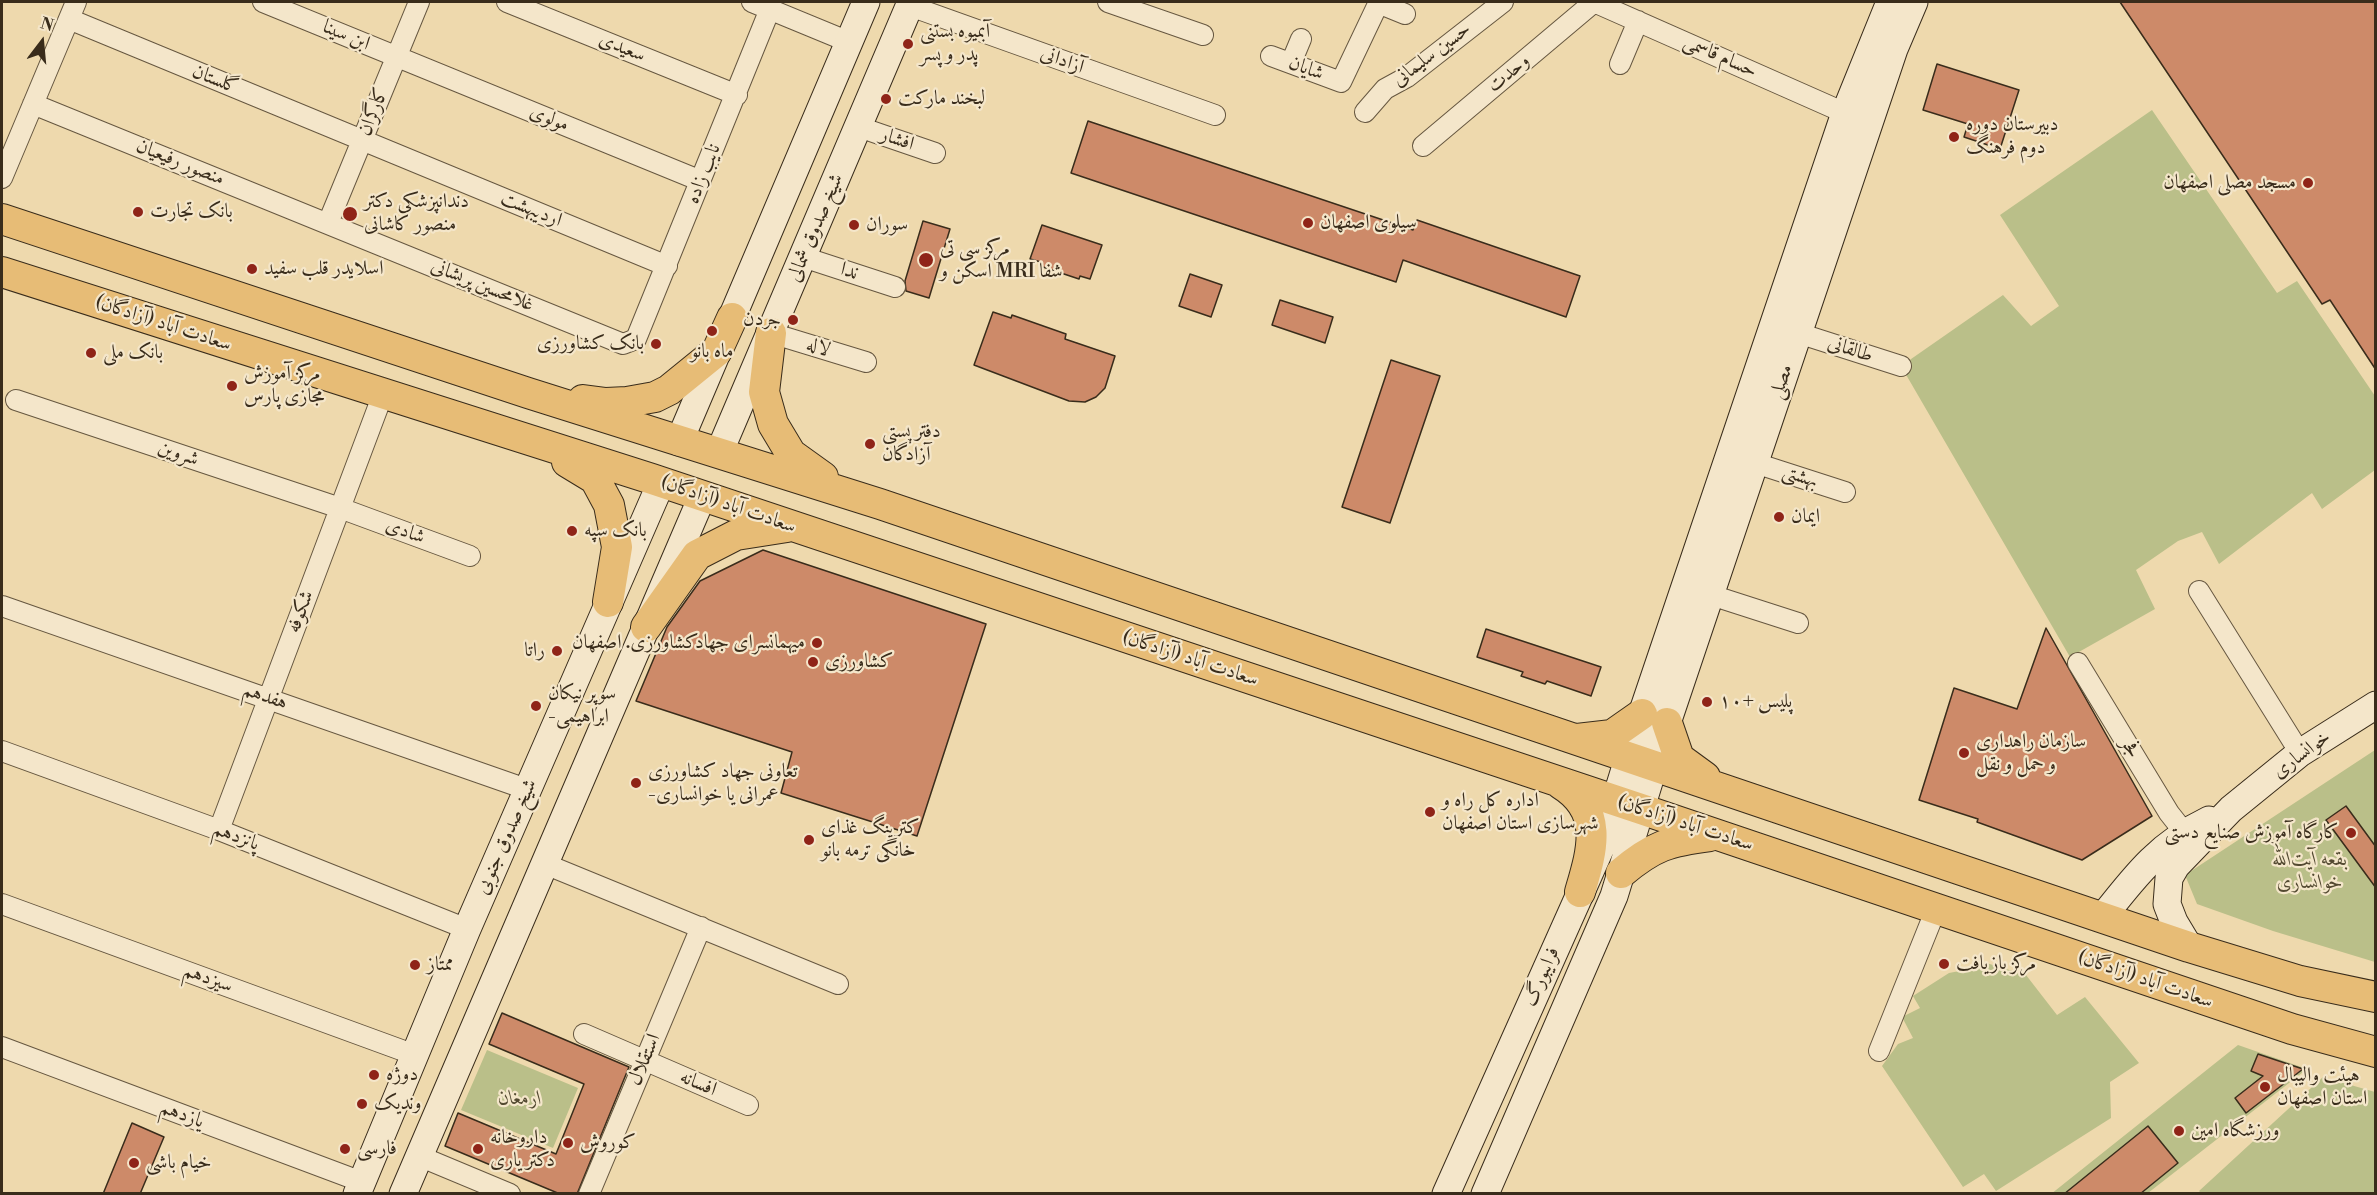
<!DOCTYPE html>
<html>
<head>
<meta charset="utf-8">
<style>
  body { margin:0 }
  #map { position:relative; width:2377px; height:1195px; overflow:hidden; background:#eed9ad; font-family:"Libre Bodoni",serif }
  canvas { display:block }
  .frame { position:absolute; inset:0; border:3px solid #392c1b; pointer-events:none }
  .north { position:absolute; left:12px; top:12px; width:60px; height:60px; -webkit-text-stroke:4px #f4e6ca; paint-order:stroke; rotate:16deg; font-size:16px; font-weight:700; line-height:24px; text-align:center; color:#392c1b }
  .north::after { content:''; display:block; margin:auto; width:21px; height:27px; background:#392c1b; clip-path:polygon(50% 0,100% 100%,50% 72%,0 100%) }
</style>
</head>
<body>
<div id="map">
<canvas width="2377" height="1195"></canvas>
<div class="frame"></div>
<div class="north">N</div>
</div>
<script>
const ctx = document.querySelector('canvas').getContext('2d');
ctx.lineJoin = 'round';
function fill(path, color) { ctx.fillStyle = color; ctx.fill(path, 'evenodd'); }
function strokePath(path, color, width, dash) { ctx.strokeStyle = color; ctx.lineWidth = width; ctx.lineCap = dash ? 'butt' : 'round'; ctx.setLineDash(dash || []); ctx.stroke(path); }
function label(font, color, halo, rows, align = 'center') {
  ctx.font = font + ' "Libre Bodoni",Amiri,serif'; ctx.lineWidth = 4.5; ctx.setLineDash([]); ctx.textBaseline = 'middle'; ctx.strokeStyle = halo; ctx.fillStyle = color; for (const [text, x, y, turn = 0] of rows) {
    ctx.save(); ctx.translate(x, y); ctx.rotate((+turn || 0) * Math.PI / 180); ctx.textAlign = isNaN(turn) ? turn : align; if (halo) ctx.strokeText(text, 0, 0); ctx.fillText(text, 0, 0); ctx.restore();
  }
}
fill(new Path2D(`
  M2152 110 2277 293 2297 281 2375 396V470L2322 509 2312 493 2219 564 2202 532 2178 541 2136 570 2155 609 2070 657 1901 366 2003 295 2031 326 2059 306 2000 215Z
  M2375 750V962L2273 931 2197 904 2185 875Z
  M1983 962 2026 975 2057 1015 2085 997 2139 1063 2110 1082 2111 1118 1996 1191 1984 1174 1963 1187 1882 1066 1898 1044 1913 1038 1902 1017 1920 1008 1913 996 1949 973 1970 969Z
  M2238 1045 2307 1069 2148 1193 2051 1194Z
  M487 1050 578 1088 553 1148 461 1110Z
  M2323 1077 2375 1092V1193H2201L2199 1191Z`), '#babf89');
const building = new Path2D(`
  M2120 2H2376V370L2330 300 2322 304Z
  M1937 64 2019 90 2000 149 1964 137 1968 124 1923 110Z
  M1088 121 1413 230 1417 220 1580 276 1566 317 1403 260 1396 282 1071 173Z
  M923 221 950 229 929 298 906 291 905 281Z
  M1042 225 1102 245 1090 279 1080 276 1079 279 1040 266 1041 262 1030 259Z
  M1190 274 1222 285 1211 317 1179 306Z
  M1280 300 1333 317 1325 343 1272 325Z
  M993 312 1011 318 1012 315 1066 334 1065 339 1115 356 1105 388 1096 397 1085 402 1069 401 974 365Z
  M1391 360 1440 376 1390 523 1342 507Z
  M763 550 986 624 917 836 781 793 792 752 636 701 667 627 700 581Z
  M2046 628 2152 816 2082 860 1977 822 1978 819 1919 800 1954 688 2017 709Z
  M1486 629 1601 667 1591 696 1547 681 1545 684 1521 676 1523 672 1477 657Z
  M2346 806 2376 847V888L2326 820Z
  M502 1013 629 1067 577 1194H560L445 1146 458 1113 556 1154 584 1084 489 1044Z
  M2258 1054 2303 1069 2246 1113 2235 1098 2263 1076 2251 1071Z
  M132 1123 164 1137 140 1194H103Z
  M2148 1126 2178 1163 2140 1194H2064Z`);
fill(building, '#cd8a69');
strokePath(building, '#392c1b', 1.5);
const street = new Path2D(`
  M263 2 701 181
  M507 2 737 95
  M752 2 849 42
  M1108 2 1203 35
  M1594 2 1845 113
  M1378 3 1405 14
  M910 6 1215 115
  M69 19 667 266
  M1271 56 1341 82 1379 2
  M1291 63 1301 39
  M1620 64 1638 21
  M33 104 623 344 636 339 770 9
  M1365 112 1385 89 1407 77 1503 2
  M859 127 935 153
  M1423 146 1594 2
  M2 178 76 2
  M328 223 419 2
  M803 257 895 287
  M771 333 866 362
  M1798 333 1901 366
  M16 400 340 508 470 556
  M1755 463 1845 492
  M2199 591 2300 753
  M1711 595 1798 623
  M2 606 529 790
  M2078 663 2169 813 2184 832
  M2 751 219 830 467 929
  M219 830 383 394
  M545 864 838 984
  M2 904 415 1055
  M584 1034 748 1105
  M2 1047 362 1182
  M1879 1051 1936 909
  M419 1156 510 1194
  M589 1194 701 927`);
const secondary = new Path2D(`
  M679 442 866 2
  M719 453 911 2
  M2102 918C2135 876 2159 844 2209 820
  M2189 947 2174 922 2167 904 2169 878 2176 866 2231 809 2300 753 2376 705
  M357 1194 467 929 661 483
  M403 1194 702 497
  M1446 1194 1601 847 1642 714 1845 113 1890 2
  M1485 1194 1614 896 1667 723 1894 49 1914 2`);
const primary = new Path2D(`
  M2 219 528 393 880 504 2189 947 2300 981 2376 997
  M2 272 652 479 1641 809 2292 1029 2376 1052
  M771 333 764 392 773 424 791 454 823 477
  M583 400 606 403 627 402 655 397 669 390 717 351 732 318
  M567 462 595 479 609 505 617 547 608 602
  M646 627 697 555 736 535 787 527
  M1667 723 1679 758 1705 777
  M1577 739 1612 735 1642 714
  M1561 784C1605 811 1592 851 1580 892
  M1621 873C1653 846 1669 841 1710 836`);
strokePath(street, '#665740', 22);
strokePath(secondary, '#392c1b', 29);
strokePath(primary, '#392c1b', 32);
strokePath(street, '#f4e6ca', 20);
strokePath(secondary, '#f4e6ca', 27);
strokePath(primary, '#e7bc76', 30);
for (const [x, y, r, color] of [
  [908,44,6,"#8f2418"],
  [886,99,6,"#8f2418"],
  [1954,137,6,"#8f2418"],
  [2308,183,6,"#8f2418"],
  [138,212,6,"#8f2418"],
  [350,214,8,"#8f2418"],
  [1308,223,6,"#8f2418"],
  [854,225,6,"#8f2418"],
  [926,260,8,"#8f2418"],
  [252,269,6,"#8f2418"],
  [793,320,6,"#8f2418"],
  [712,331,6,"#8f2418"],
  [656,344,6,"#8f2418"],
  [91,353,6,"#8f2418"],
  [232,386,6,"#8f2418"],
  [870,444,6,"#8f2418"],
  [1779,517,6,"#8f2418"],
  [572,531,6,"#8f2418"],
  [817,643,6,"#8f2418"],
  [557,651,6,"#8f2418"],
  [813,662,6,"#8f2418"],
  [1707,702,6,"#8f2418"],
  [536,706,6,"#8f2418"],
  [1964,753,6,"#8f2418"],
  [636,783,6,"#8f2418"],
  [1430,812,6,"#8f2418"],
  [2351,833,6,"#8f2418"],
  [809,840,6,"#8f2418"],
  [1944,964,6,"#8f2418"],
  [415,965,6,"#8f2418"],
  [374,1075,6,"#8f2418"],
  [2265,1087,6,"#8f2418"],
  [362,1104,6,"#8f2418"],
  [2179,1131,6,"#8f2418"],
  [568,1143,6,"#8f2418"],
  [345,1149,6,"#8f2418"],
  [478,1149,6,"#8f2418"],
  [134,1163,6,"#8f2418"]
]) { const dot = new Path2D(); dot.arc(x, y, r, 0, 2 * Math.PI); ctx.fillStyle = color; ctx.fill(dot); strokePath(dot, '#f4e6ca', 2); }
label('20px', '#392c1b', '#f4e6ca', [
  ["آبمیوه بستنی",920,32],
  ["پدر و پسر",920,55],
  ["لبخند مارکت",898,99],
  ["دبیرستان دوره",1966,125],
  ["دوم فرهنگ",1966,148],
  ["مسجد مصلی اصفهان",2296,183,"right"],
  ["دندانپزشکی دکتر",364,202],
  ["منصور کاشانی",364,225],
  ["بانک تجارت",150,212],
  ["سیلوی اصفهان",1320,223],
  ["سوران",866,225],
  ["مرکز سی تی",940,249],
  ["اسکن و MRI شفا",940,272],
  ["اسلایدر قلب سفید",264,269],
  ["جردن",781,320,"right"],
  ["بانک کشاورزی",644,344,"right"],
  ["ماه بانو",712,352,"center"],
  ["بانک ملی",103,353],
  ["مرکز آموزش",244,374],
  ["مجازی پارس",244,397],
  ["دفتر پستی",882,432],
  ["آزادگان",882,455],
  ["ایمان",1791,517],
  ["بانک سپه",584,531],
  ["میهمانسرای جهادکشاورزی. اصفهان",805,643,"right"],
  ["راتا",545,651,"right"],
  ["کشاورزی",825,662],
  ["سوپر نیکان",548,694],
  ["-ابراهیمی",548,717],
  ["پلیس +۱۰",1719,702],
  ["سازمان راهداری",1976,742],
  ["و حمل و نقل",1976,765],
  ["تعاونی جهاد کشاورزی",648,772],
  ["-عمرانی یا خوانساری",648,795],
  ["اداره کل راه و",1442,801],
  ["شهرسازی استان اصفهان",1442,824],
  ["کترینگ غذای",821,828],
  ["خانگی ترمه بانو",821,851],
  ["کارگاه آموزش صنایع دستی",2339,833,"right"],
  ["مرکز بازیافت",1956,964],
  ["ممتاز",427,965],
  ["دوژه",386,1075],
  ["هیئت والیبال",2277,1076],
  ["استان اصفهان",2277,1099],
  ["وندیک",374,1104],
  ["ورزشگاه امین",2191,1131],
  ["داروخانه",490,1138],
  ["دکتر یاری",490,1161],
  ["کوروش",580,1143],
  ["فارسی",357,1149],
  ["خیام باشی",146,1163]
], 'left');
label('20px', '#392c1b', '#f4e6ca', [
  ["ابن سینا",346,36,23],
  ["سعیدی",622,48,22],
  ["حسین سلیمانی",1432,55,-37],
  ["حسام قاسمی",1720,57,24],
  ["آزادانی",1062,61,20],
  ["شایان",1306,69,21],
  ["وحدت",1509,74,-40],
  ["گلستان",215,80,22],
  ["کارگران",374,112,-68],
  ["مولوی",549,119,22],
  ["افشار",897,140,19],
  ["منصور رفیعیان",180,163,22],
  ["نایب زاده",704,174,-68],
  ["اردیبهشت",531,210,22],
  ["شیخ صدوق شمالی",816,228,-67],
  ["ندا",849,272,18],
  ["غلامحسین پریشانی",482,286,22],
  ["سعادت آباد (آزادگان)",163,324,18],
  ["لاله",818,348,17],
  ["طالقانی",1850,350,18],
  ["مصلی",1782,382,-71],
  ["شروین",178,454,19],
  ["بهشتی",1800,477,18],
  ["سعادت آباد (آزادگان)",728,505,19],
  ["شادی",405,532,20],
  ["شکوفه",301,612,-69],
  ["سعادت آباد (آزادگان)",1190,659,18],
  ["هفدهم",265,697,19],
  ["فجر",2130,748,59],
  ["خوانساری",2302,755,-36],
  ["سعادت آباد (آزادگان)",1685,824,18],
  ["پانزدهم",236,837,21],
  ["شیخ صدوق جنوبی",507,837,-66],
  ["فرایبورگ",1542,977,-66],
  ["سیزدهم",208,979,20],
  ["سعادت آباد (آزادگان)",2145,980,19],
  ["استقلال",645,1060,-67],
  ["افسانه",698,1084,23],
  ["یازدهم",182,1115,21]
]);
label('italic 20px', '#534931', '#f4e6ca', [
  ["بقعه آیت‌الله",2310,860],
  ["خوانساری",2310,883],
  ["ارمغان",520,1099]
]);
</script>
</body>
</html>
